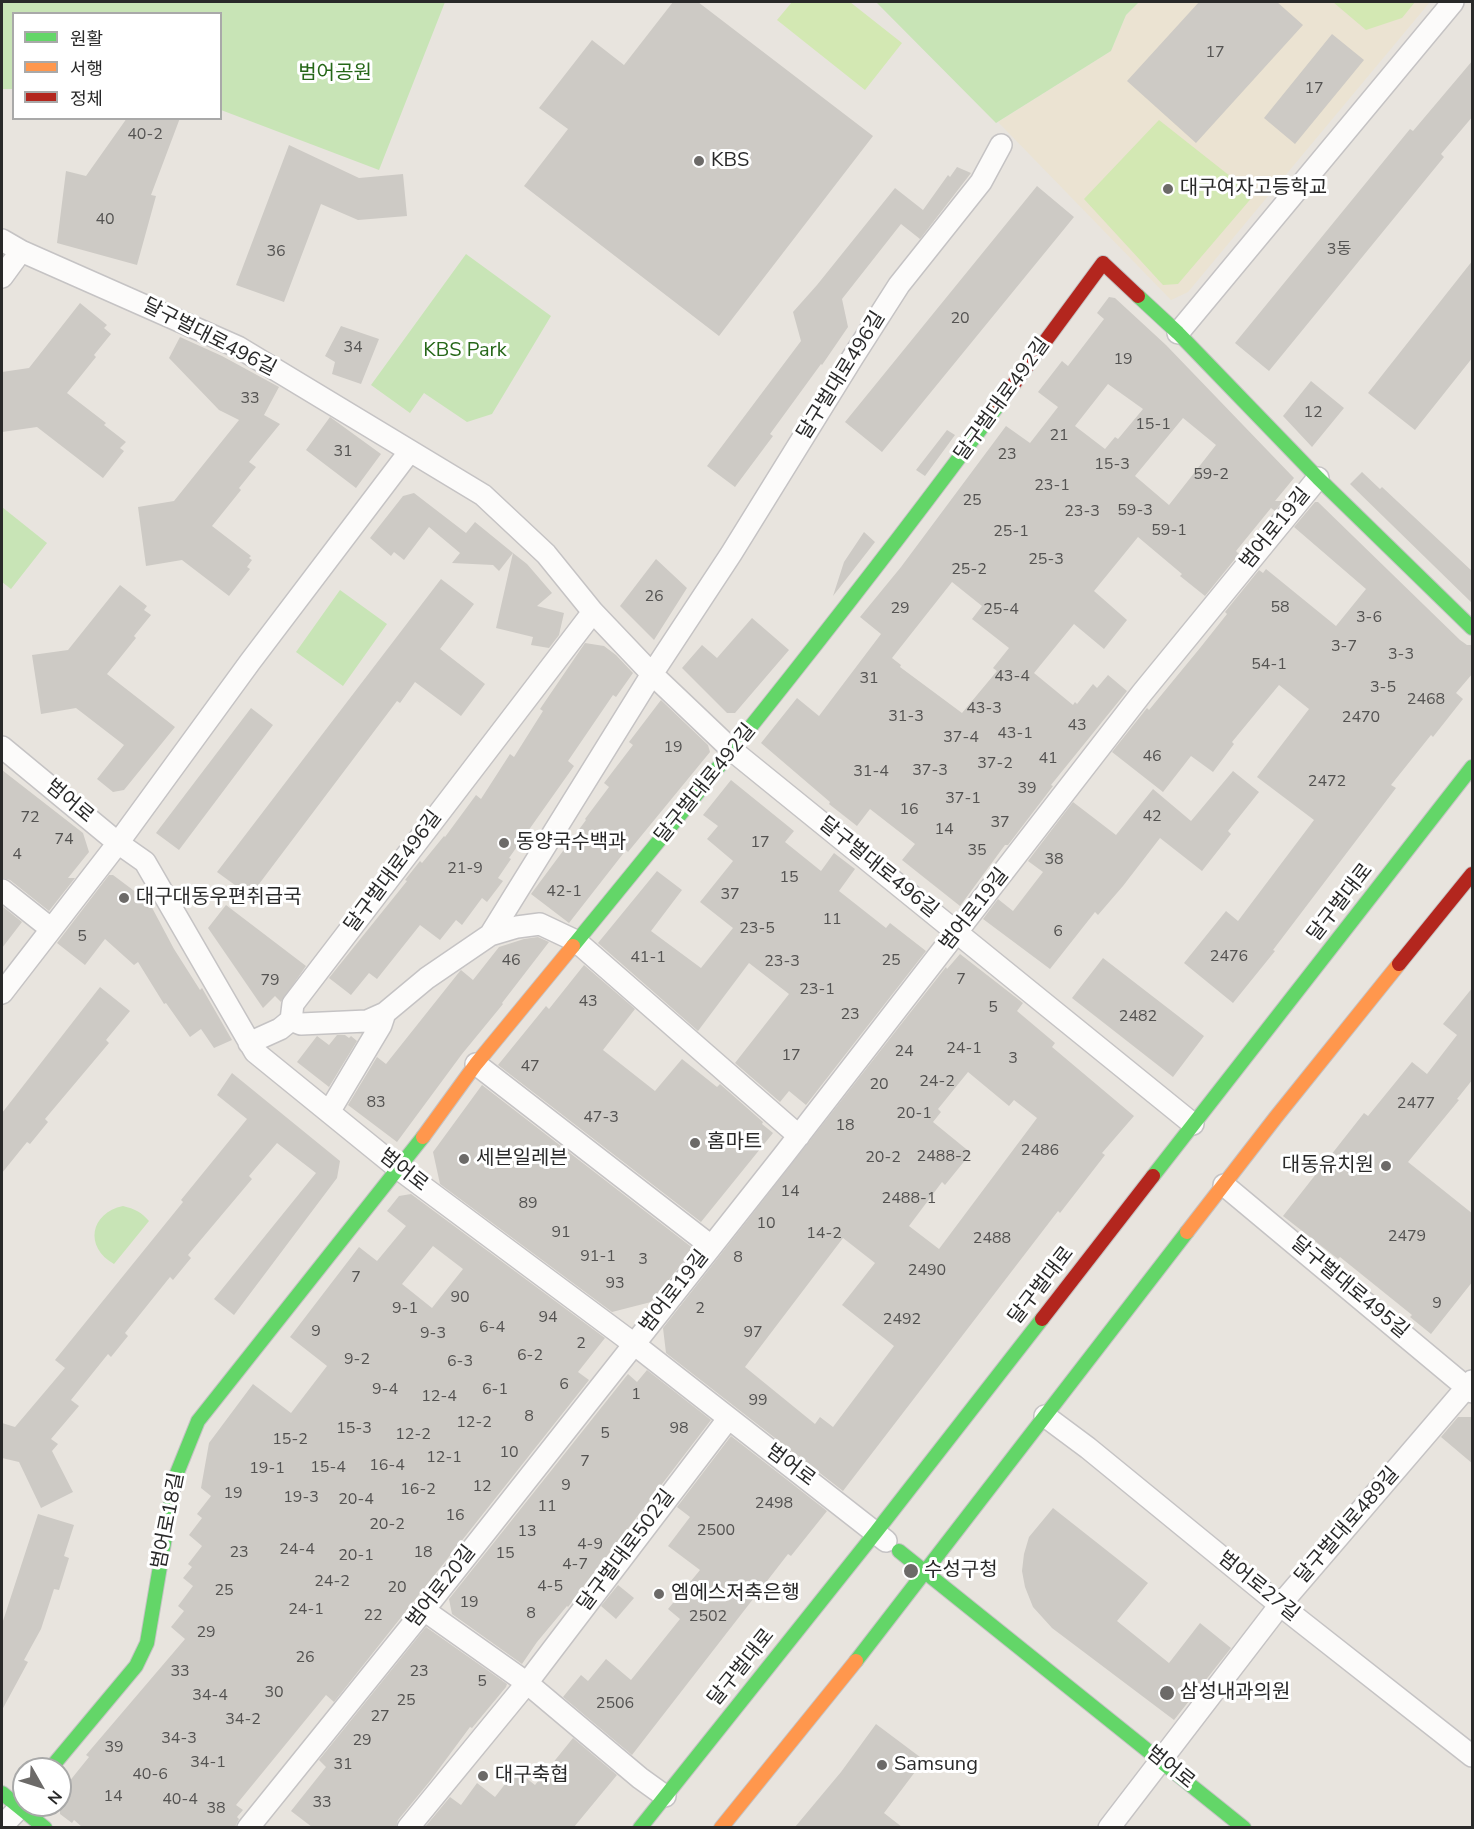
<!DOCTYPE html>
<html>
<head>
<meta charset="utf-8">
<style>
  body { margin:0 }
  #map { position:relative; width:1474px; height:1829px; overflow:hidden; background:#e8e4de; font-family:"Nunito Sans","Noto Sans KR",sans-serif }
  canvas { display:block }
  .frame { position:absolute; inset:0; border:3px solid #292929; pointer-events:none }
  .legend { position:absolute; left:12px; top:12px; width:210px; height:108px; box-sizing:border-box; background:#fff; border:2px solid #a9a9a9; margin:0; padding:8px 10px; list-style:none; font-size:18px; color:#292929 }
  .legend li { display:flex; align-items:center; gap:12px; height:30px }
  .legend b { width:30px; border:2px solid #a9a9a9 }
  .north { position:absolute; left:12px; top:1757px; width:60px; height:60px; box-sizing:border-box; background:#fff; border:2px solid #a9a9a9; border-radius:50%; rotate:129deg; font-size:16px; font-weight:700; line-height:24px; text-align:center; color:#292929 }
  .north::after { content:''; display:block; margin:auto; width:21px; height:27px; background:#6c6a68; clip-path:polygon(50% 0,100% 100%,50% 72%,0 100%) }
</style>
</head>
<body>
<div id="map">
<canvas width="1474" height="1829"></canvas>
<div class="frame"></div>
<ul class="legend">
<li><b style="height:8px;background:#63d668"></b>원활</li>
<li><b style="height:8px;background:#ff974d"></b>서행</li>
<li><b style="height:8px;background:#b3261e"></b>정체</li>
</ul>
<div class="north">N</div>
</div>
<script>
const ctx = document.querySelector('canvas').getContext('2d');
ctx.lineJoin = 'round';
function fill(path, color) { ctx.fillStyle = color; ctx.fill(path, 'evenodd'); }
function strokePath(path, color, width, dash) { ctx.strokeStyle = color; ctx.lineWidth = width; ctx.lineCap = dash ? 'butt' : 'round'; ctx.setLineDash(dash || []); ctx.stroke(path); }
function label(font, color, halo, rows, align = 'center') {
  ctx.font = font + ' "Nunito Sans","Noto Sans KR",sans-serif'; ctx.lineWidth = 6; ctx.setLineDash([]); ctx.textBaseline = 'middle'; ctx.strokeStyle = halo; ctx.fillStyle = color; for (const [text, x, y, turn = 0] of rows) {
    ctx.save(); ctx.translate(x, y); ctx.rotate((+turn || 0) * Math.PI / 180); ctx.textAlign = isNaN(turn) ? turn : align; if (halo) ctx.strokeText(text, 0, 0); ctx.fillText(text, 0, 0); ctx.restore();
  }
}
fill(new Path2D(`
  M1139 2H1430L1188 292 1171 300 998 122 1111 51 1126 15Z`), '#ebe3d2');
fill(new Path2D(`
  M2 2H445L379 170 221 110 220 14H14L13 89H2Z
  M876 2H1139L1126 15 1111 51 996 123Z
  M466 254 551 316 492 414 467 422 424 393 410 413 371 385Z
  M2 507 47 543 11 589 2 582Z
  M340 590 387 624 343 686 296 652Z
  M123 1206C135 1209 141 1212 149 1221L114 1264C84 1247 90 1213 123 1206Z`), '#c8e4b6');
fill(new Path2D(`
  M792 2H850L902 43 865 90 777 20Z
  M1333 2H1415L1402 18 1366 30Z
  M1159 120 1254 195 1178 284 1163 285 1084 199Z`), '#d3e8b3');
fill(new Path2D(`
  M673 2H698L873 136 719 336 524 186 568 129 539 108 592 40 624 65Z
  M1199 2H1277L1303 25 1196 143 1127 81Z
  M1332 34 1364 60 1295 144 1264 118Z
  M1473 60V116L1441 154 1444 157 1269 371 1235 343 1410 129 1413 131Z
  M127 118H180L151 195 156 196 137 265 57 243 66 171 86 176Z
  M289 145 359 178 403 174 407 216 358 220 321 204 284 302 236 285Z
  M957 167 971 173 920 239 901 224 842 299 848 327 822 365 821 364 770 434 773 436 735 487 707 466 801 341 793 312 817 285 895 188 923 210 948 175 950 177Z
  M1037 186 1074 217 882 452 845 422Z
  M1473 260V357L1415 430 1368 393Z
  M1109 297 1115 298 1166 345 1294 478 1275 501H1283L1275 511 1271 508 1236 551 1239 554 1205 596 1180 576 1182 574 1138 537 1094 591 1127 620 1104 649 1074 624 1034 673 1073 705 1075 702 1077 704 1093 684 1097 688 1108 675 1127 691 1051 785 1053 786 1008 845H1005L960 906 902 860 915 844 870 809 857 826 829 804 830 802 761 743 797 698 819 716 881 634 860 617 901 567 1006 426 1030 443 1058 407 1038 392 1062 361 1068 366 1104 319 1097 313ZM1108 384 1143 409 1118 439 1115 437 1105 449 1075 426ZM1183 418 1216 445 1169 505 1135 476ZM952 582 982 606 972 619 1009 648 993 668 997 671 962 713 900 667 901 665 892 658Z
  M80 303 107 325 104 328 111 334 94 355 96 357 67 393 106 423 104 425 126 442 120 448 124 451 103 478 37 427 2 432V372L29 368Z
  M341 326 379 339 361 384 332 374 335 362 325 356Z
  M180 337 222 356 279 387 264 415 280 424 249 462 256 467 239 488 241 490 212 526 251 556 249 558 252 560 247 567 250 569 229 596 182 560 146 566 138 507 174 501 239 420 219 410 169 358Z
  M1311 381 1344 408 1312 447 1283 416Z
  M330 417 381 454 356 488 306 450Z
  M947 430 955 435 925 476 916 470Z
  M1362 472 1380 489 1382 487 1473 572V604L1350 484Z
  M414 493 466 533 475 522 513 553 499 571 493 565 452 563 460 553 429 527 404 560 394 552 391 556 370 538 403 496Z
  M1315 502H1318L1460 640 1467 645H1473V673L1456 693 1463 699 1433 737 1431 735 1391 785 1396 788 1273 950 1275 951 1233 1003 1184 963 1226 911 1238 921 1314 820 1257 777 1309 709 1279 685 1232 742 1234 744 1213 772 1191 756 1163 792 1112 752 1147 708 1149 710 1200 648 1227 614 1225 612 1259 570 1263 573 1266 569 1336 626 1366 589 1294 527Z
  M864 532 875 542 833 596 844 562Z
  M513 553 527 564 552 593 537 606 564 613 559 635 549 648 531 645 533 637 496 628Z
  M656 559 687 588 654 640 620 606Z
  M441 579 474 604 440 649 485 684 461 716 415 682 400 703 397 701 250 896 217 872Z
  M120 585 147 606 144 610 151 615 134 636 136 638 107 674 175 727 124 790 113 792 97 779 124 745 76 708 41 714 32 655 68 650Z
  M752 618 789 650 735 713H727L682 668 702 645 717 658Z
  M585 643 604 646 616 655 633 673 616 697 613 695 568 761 574 766 509 858 511 859 498 878 503 881 487 902 482 898 462 925 456 920 440 940 420 925 377 979 369 973 351 995 329 978 407 881 405 880 420 861 422 863 444 836 445 837 476 795 481 799 510 754 514 757 543 711 540 709Z
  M661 700 708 745 710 752 628 852 626 850 569 923 531 894 586 820 585 819 609 787 604 783 633 745 629 742Z
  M251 708 273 725 179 850 156 833Z
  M2 770 83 833 89 852 68 878H75L49 911 10 880 2 878Z
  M1233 771 1259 792 1228 831 1231 834 1202 871 1160 838 1123 886 1098 915 1095 912 1050 969 983 919 998 899 1013 911 1043 872 1028 861 1073 802 1116 835 1153 789 1191 821Z
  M731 780 794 831 785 842 821 871 834 853 855 869 839 891 886 928 890 923 926 951 806 1105 789 1091 780 1102 735 1063 789 994 749 963 698 1031 598 943 657 871 682 890 651 931 701 968 733 928 700 902 733 861 707 839 718 826 703 815Z
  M109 875H113L149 902 174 949 200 990 202 988 232 1040 214 1048 201 1029 190 1037 166 1003 164 1004 138 962 134 965 105 939 85 965 57 943Z
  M226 905 306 966 281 1002 275 996 263 1008 208 928Z
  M2 906 22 922 2 948Z
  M538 937 549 942 502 1003 503 1004 462 1054 397 1142 348 1105 377 1057 386 1064 460 971 461 970 473 980 499 947 524 939Z
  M960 954 1023 1003 1017 1011 1055 1043 1052 1047 1134 1116 1102 1153 1105 1155 1060 1213 1058 1211 843 1491 666 1353 663 1328 946 967 947 969ZM968 1072 1009 1106 1014 1100 1037 1118 939 1249 909 1226 942 1182 945 1185 971 1153 933 1122 941 1112 938 1109ZM843 1238 875 1263 842 1305 894 1346 833 1427 820 1417 815 1424 745 1367Z
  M1103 958 1204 1036 1173 1077 1072 998Z
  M584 965 635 1009 603 1050 655 1091 682 1059 717 1087 720 1084 763 1122 762 1124 773 1133 701 1222 498 1065 546 1006 549 1009Z
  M100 987 130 1011 106 1040 109 1043 45 1119 48 1122 30 1144 27 1142 2 1173V1113Z
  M1473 987V1079L1457 1099 1459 1100 1408 1162 1473 1214V1281L1431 1334 1410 1317 1412 1315 1340 1257 1338 1259 1283 1216 1364 1113 1368 1116 1412 1062 1427 1074 1457 1035 1443 1024Z
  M337 1035H345L349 1038 351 1036 357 1041 329 1087 297 1062 317 1036 329 1045Z
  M232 1073 340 1161 337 1178 234 1315 214 1299 316 1173 277 1143 249 1176 252 1179 188 1255 191 1258 173 1280 170 1277 125 1333 128 1336 111 1357 108 1354 71 1400 79 1406 51 1439 58 1444 52 1451 73 1492 41 1508 19 1462 2 1458V1423L15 1427 65 1368 55 1360 183 1202 181 1200 247 1119 217 1095Z
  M482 1085 694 1249 651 1302 612 1312 440 1184 433 1152Z
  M411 1194 605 1338 578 1372 589 1380 334 1702 326 1695 236 1805 243 1810 237 1817 239 1819 235 1827H82L74 1820 72 1823 60 1814V1793L89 1757 86 1755 185 1639 171 1627 184 1611 178 1606 193 1586 183 1578 192 1567 188 1564 202 1546 189 1535 202 1518 197 1514 211 1496 201 1488 209 1443 253 1384 291 1413 327 1366 290 1337 359 1247 377 1261 406 1226 387 1211 399 1196ZM433 1246 463 1269 432 1308 402 1284Z
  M647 1370 711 1420 568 1607 567 1606 537 1642 522 1664 452 1614 449 1599 628 1374 637 1382Z
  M1458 1417H1473V1464L1441 1437Z
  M731 1436 827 1511 791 1556 788 1554 632 1755 563 1697 581 1675 588 1681 606 1659 631 1680 680 1619 668 1609 700 1570 668 1546 690 1517 677 1507Z
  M1053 1508 1148 1583 1117 1621 1169 1663 1200 1623 1231 1648 1174 1720 1052 1628 1033 1607 1025 1587 1022 1571 1024 1554 1029 1537Z
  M38 1514 74 1525 64 1556 69 1558 59 1590 54 1589 41 1629 24 1660 28 1662 2 1710V1624Z
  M618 1585 634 1598 616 1619 601 1606Z
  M426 1627 507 1684 506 1687 472 1728 470 1727 430 1781 398 1820 396 1827H312L291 1811 326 1767 319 1760Z
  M876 1724 924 1760 884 1813 902 1827H795L841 1772Z
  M573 1738 617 1775 574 1827H425L450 1797 461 1805 477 1783 495 1797 516 1770 535 1785Z`), '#cdcac5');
const street = new Path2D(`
  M2 240 21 251 238 347 483 495 546 554 593 612 652 674 733 751 1193 1124
  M2 277 21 251
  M1178 333 1453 2
  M2 747 118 843 145 862 255 1052 399 1169 634 1344 886 1541
  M2 890 50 928
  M490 935 652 674 731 554 853 357 899 285 981 182 1001 145
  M2 993 118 843 250 662 410 451
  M291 1020 293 1004 593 612
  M249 1043 280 1029 291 1020 301 1024 367 1021 385 1013 427 978 490 935 517 927 540 924 576 941 799 1136
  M476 1064 711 1246
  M329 1112 381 1025 385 1013
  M1224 1185 1472 1392
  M1045 1416 1088 1448 1280 1605 1472 1756
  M424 1610 527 1683 640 1778 665 1796
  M2 1824H4L24 1803
  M248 1828 424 1610 783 1156 1142 693 1318 478
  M408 1828 527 1683 728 1419
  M1109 1828 1280 1605 1472 1381`);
const fast = new Path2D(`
  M1138 296 1178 333 1318 478 1472 628
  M573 946C719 768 863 589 999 404
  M1153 1176 1472 767
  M899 1551 1244 1828
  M856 1661 1187 1232
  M50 1769 136 1666 147 1643 175 1478 198 1421 423 1137
  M2 1793 45 1828
  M640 1828 876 1532 1042 1319`);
const slow = new Path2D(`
  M423 1137 476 1064 573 946
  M1187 1232 1276 1117 1399 964
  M721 1828 856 1661`);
const jam = new Path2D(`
  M999 404 1103 263 1138 296
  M1399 964 1472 874
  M1042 1319 1153 1176`);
strokePath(street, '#c5c3c4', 24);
strokePath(fast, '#c5c3c4', 16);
strokePath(slow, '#c5c3c4', 16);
strokePath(jam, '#c5c3c4', 16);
strokePath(street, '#fcfbfa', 21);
strokePath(fast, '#63d668', 14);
strokePath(slow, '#ff974d', 14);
strokePath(jam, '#b3261e', 14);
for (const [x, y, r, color] of [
  [699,161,6,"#6c6a68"],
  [1168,189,6,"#6c6a68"],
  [504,843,6,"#6c6a68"],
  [124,898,6,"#6c6a68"],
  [695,1143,6,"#6c6a68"],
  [464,1159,6,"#6c6a68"],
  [1386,1166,6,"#6c6a68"],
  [911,1571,8,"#6c6a68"],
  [659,1594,6,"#6c6a68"],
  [1167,1693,8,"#6c6a68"],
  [882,1765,6,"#6c6a68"],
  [483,1776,6,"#6c6a68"]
]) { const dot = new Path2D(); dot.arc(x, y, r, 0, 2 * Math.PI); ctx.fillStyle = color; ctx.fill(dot); strokePath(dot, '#fff', 2); }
label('16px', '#545352', null, [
  ["17",1215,53],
  ["17",1314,89],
  ["40-2",145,135],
  ["40",105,220],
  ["3동",1339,250],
  ["36",276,252],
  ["20",960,319],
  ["34",353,348],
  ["19",1123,360],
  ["33",250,399],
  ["12",1313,413],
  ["15-1",1153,425],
  ["21",1059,436],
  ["31",343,452],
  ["23",1007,455],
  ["15-3",1112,465],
  ["59-2",1211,475],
  ["23-1",1052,486],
  ["25",972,501],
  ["59-3",1135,511],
  ["23-3",1082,512],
  ["59-1",1169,531],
  ["25-1",1011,532],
  ["25-3",1046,560],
  ["25-2",969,570],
  ["26",654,597],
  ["58",1280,608],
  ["29",900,609],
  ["25-4",1001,610],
  ["3-6",1369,618],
  ["3-7",1344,647],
  ["3-3",1401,655],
  ["54-1",1269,665],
  ["43-4",1012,677],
  ["31",869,679],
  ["3-5",1383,688],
  ["2468",1426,700],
  ["43-3",984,709],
  ["31-3",906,717],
  ["2470",1361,718],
  ["43",1077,726],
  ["43-1",1015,734],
  ["37-4",961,738],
  ["19",673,748],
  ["46",1152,757],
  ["41",1048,759],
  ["37-2",995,764],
  ["37-3",930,771],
  ["31-4",871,772],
  ["2472",1327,782],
  ["39",1027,789],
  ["37-1",963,799],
  ["16",909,810],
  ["42",1152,817],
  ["72",30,818],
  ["37",1000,823],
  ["14",944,830],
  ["74",64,840],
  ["17",760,843],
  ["35",977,851],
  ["4",17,855],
  ["38",1054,860],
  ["21-9",465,869],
  ["15",789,878],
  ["42-1",564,892],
  ["37",730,895],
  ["11",832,920],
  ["23-5",757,929],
  ["6",1058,932],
  ["5",82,937],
  ["2476",1229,957],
  ["41-1",648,958],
  ["46",511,961],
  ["25",891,961],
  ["23-3",782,962],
  ["7",961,980],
  ["79",270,981],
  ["23-1",817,990],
  ["43",588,1002],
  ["5",993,1008],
  ["23",850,1015],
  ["2482",1138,1017],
  ["24-1",964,1049],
  ["24",904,1052],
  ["17",791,1056],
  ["3",1013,1059],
  ["47",530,1067],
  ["24-2",937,1082],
  ["20",879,1085],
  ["83",376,1103],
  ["2477",1416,1104],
  ["20-1",914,1114],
  ["47-3",601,1118],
  ["18",845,1126],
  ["2486",1040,1151],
  ["2488-2",944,1157],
  ["20-2",883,1158],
  ["14",790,1192],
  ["2488-1",909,1199],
  ["89",528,1204],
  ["10",766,1224],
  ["91",561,1233],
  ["14-2",824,1234],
  ["2479",1407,1237],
  ["2488",992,1239],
  ["91-1",598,1257],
  ["8",738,1258],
  ["3",643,1260],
  ["2490",927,1271],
  ["7",356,1278],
  ["93",615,1284],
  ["90",460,1298],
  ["9",1437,1304],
  ["9-1",405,1309],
  ["2",700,1309],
  ["94",548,1318],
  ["2492",902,1320],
  ["6-4",492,1328],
  ["9",316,1332],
  ["97",753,1333],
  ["9-3",433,1334],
  ["2",581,1344],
  ["6-2",530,1356],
  ["9-2",357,1360],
  ["6-3",460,1362],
  ["6",564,1385],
  ["9-4",385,1390],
  ["6-1",495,1390],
  ["1",636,1395],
  ["12-4",439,1397],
  ["99",758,1401],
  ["8",529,1417],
  ["12-2",474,1423],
  ["15-3",354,1429],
  ["98",679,1429],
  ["5",605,1434],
  ["12-2",413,1435],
  ["15-2",290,1440],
  ["10",509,1453],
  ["12-1",444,1458],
  ["7",585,1462],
  ["16-4",387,1466],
  ["15-4",328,1468],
  ["19-1",267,1469],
  ["9",566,1486],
  ["12",482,1487],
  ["16-2",418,1490],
  ["19",233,1494],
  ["19-3",301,1498],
  ["20-4",356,1500],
  ["2498",774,1504],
  ["11",547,1507],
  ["16",455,1516],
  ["20-2",387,1525],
  ["2500",716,1531],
  ["13",527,1532],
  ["4-9",590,1545],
  ["24-4",297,1550],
  ["23",239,1553],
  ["18",423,1553],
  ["15",505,1554],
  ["20-1",356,1556],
  ["4-7",575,1565],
  ["24-2",332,1582],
  ["4-5",550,1587],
  ["20",397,1588],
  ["25",224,1591],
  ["19",469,1603],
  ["24-1",306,1610],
  ["8",531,1614],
  ["22",373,1616],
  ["2502",708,1617],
  ["29",206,1633],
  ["26",305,1658],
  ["33",180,1672],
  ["23",419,1672],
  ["5",482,1682],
  ["30",274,1693],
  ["34-4",210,1696],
  ["25",406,1701],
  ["2506",615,1704],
  ["27",380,1717],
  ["34-2",243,1720],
  ["34-3",179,1739],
  ["29",362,1741],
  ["39",114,1748],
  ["34-1",208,1763],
  ["31",343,1765],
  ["40-6",150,1775],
  ["14",113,1797],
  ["40-4",180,1800],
  ["33",322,1803],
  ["38",216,1809]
]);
label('20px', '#266718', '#fff', [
  ["범어공원",335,74],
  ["KBS Park",465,351]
]);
label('20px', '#292929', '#fff', [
  ["KBS",711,161],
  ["대구여자고등학교",1180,189],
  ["동양국수백과",516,843],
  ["대구대동우편취급국",136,898],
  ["홈마트",707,1143],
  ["세븐일레븐",476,1159],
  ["대동유치원",1374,1166,"right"],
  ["수성구청",924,1571],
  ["엠에스저축은행",671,1594],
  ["삼성내과의원",1180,1693],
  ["Samsung",894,1765],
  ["대구축협",495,1776]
], 'left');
label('20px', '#292929', '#fff', [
  ["달구벌대로496길",209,338,27],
  ["달구벌대로496길",842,376,-58],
  ["달구벌대로492길",1003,400,-54],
  ["범어로19길",1276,529,-51],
  ["달구벌대로492길",706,784,-51],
  ["범어로",69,802,40],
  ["달구벌대로496길",878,868,39],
  ["달구벌대로496길",394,872,-53],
  ["달구벌대로",1341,903,-52],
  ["범어로19길",975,910,-52],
  ["범어로",403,1171,38],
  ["달구벌대로",1042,1286,-52],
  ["달구벌대로495길",1349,1288,40],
  ["범어로19길",675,1292,-52],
  ["범어로",790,1466,37],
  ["범어로18길",169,1521,-79],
  ["달구벌대로489길",1348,1526,-49],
  ["달구벌대로502길",627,1551,-53],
  ["범어로20길",442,1587,-52],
  ["범어로27길",1258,1587,39],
  ["달구벌대로",742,1668,-51],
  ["범어로",1170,1768,39]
]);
</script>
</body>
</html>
